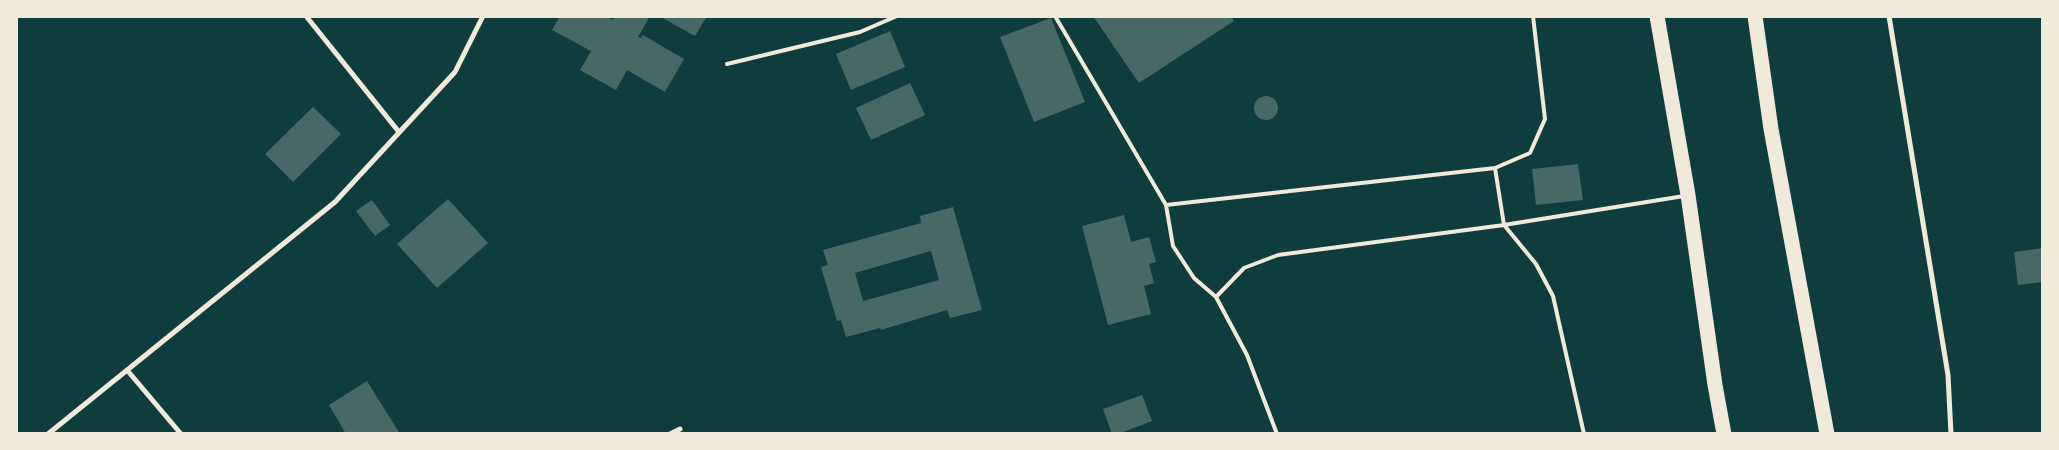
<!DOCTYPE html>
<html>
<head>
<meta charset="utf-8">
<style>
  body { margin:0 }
  #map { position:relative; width:2059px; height:450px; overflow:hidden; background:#0f3d3e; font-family:Figtree,sans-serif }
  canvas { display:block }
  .frame { position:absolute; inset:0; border:18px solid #f1e9da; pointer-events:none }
</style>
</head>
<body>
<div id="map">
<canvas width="2059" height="450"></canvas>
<div class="frame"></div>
</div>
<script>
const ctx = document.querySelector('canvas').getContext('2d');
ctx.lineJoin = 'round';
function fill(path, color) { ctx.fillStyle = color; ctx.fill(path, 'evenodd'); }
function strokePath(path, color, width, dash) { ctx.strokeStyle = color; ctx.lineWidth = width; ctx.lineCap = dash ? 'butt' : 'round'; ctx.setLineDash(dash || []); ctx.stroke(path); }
fill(new Path2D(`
  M560 16H606L613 20 615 16H650L638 37 641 38 643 35 684 59 665 92 627 70 616 90 580 70 591 51 552 30Z
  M659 16H707L695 36Z
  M1093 16H1231L1234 21 1139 83Z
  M1051 18 1085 102 1034 122 1000 37Z
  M890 31 905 67 851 90 836 54Z
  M910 83 925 115 871 140 856 108Z
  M1254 108a12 12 0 1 1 24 0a12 12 0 1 1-24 0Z
  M313 107 341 134 293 182 265 154Z
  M1578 164 1583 200 1536 205 1532 169Z
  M448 199 488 243 437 288 397 244Z
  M372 200 390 225 375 236 356 211Z
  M953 207 982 310 950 318 947 310 881 330 880 328 846 337 841 320 837 321 821 267 828 265 823 250 921 223 920 216ZM931 251 939 280 863 301 855 273Z
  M1124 215 1131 242 1149 237 1156 262 1149 264 1154 283 1144 286 1151 314 1108 325 1082 226Z
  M2043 248V282L2018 285 2014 252Z
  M367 381 400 434H346L329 405Z
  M1142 395 1152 421 1118 434H1112L1103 409Z`), '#486865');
strokePath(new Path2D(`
  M1055 16 1166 205 1173 246 1194 278 1216 297 1247 355 1277 434
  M727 64 860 32 897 16
  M1495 168 1504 225 1536 264 1553 296 1584 434
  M1166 205 1495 168 1530 153 1545 119 1533 16
  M1216 297 1244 268 1278 255 1504 225 1684 196`), '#f1e9da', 4);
strokePath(new Path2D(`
  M306 16 399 132
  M1889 16 1948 375 1951 434
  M127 370 181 434
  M48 434 335 202 455 72 483 16
  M670 434 680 429`), '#f1e9da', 5);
strokePath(new Path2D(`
  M1657 16 1688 195 1715 385 1724 434
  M1755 16 1771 129 1827 434`), '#f1e9da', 15);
</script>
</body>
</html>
